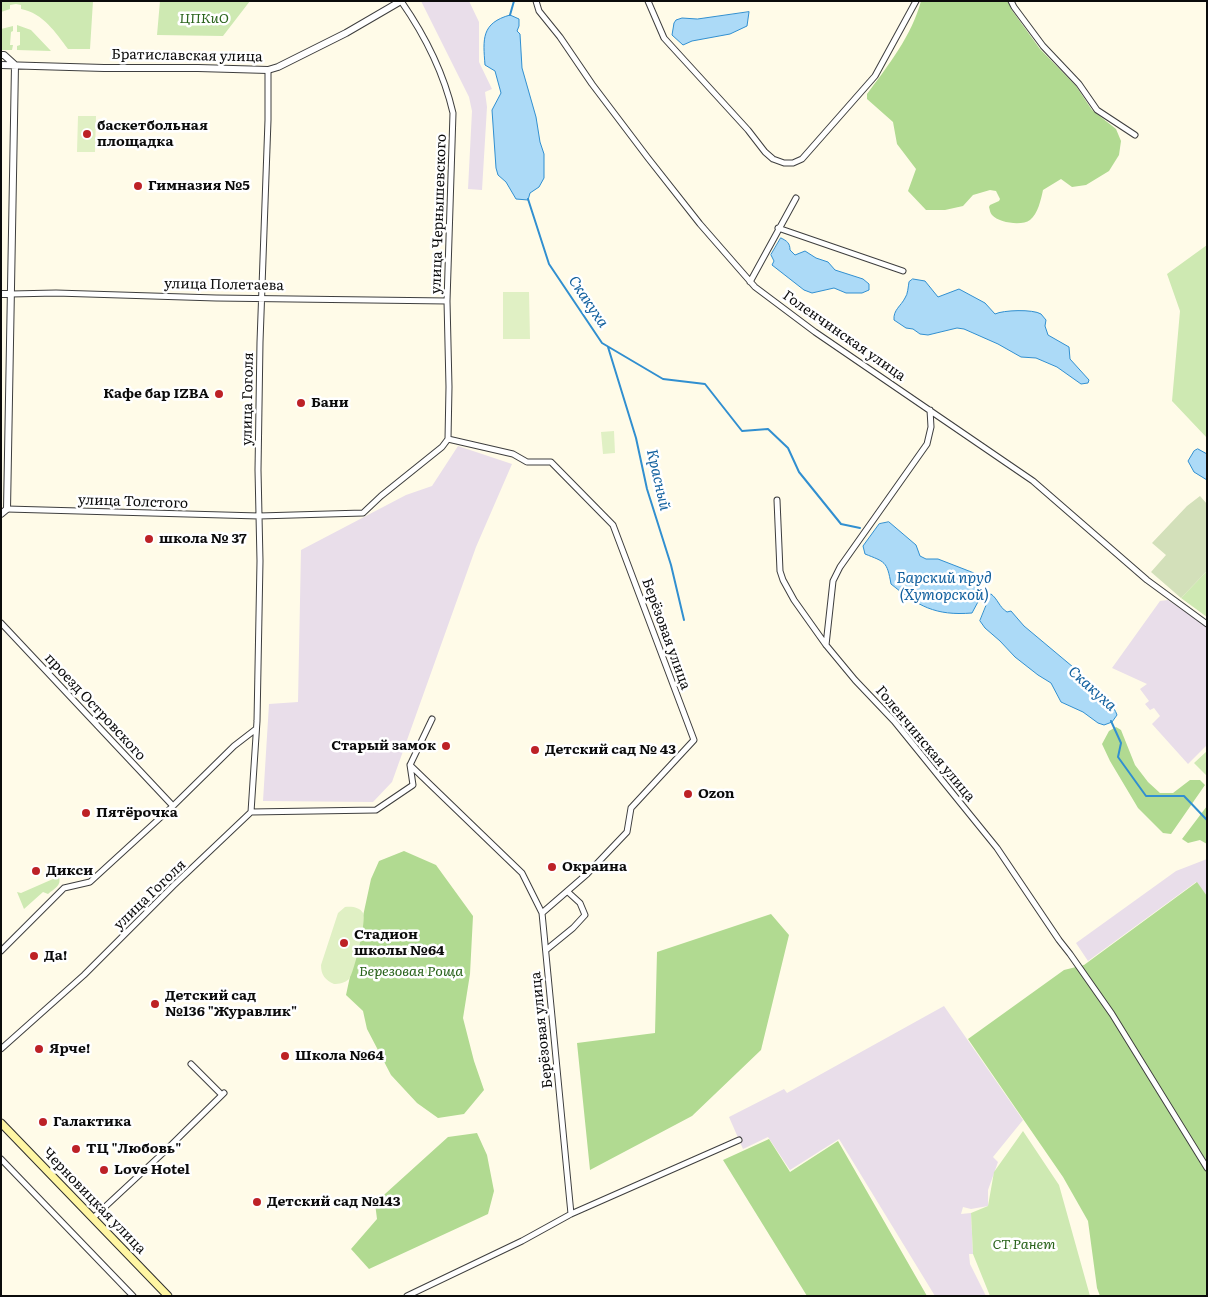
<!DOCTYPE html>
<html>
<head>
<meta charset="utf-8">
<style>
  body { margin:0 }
  #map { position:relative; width:1208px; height:1297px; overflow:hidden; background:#fffbe8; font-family:Literata,serif }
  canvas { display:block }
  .frame { position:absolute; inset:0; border:2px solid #0b0b0b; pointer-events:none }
</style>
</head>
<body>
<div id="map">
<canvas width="1208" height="1297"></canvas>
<div class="frame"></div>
</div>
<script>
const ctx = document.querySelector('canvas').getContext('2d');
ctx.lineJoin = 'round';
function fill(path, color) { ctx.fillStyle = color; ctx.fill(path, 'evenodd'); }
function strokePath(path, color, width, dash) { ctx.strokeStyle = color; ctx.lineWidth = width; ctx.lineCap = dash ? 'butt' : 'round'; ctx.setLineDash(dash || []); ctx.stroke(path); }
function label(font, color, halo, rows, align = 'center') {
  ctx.font = font + ' Literata,serif'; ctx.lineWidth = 5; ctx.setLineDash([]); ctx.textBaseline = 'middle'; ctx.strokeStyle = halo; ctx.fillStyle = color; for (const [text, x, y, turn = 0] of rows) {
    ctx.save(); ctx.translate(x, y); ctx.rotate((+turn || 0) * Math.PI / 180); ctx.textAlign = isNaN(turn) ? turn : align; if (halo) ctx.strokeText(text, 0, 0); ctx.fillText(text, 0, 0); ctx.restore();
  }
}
fill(new Path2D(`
  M421 1H469L479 22V62L492 89 485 92 487 107 482 190 468 189 472 111 469 97Z
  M458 446 512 464 476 547 392 782 373 802 263 801 269 704 298 702 301 550 406 495 432 486Z
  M1168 600 1207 627V745L1188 764 1152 724 1160 716 1154 708 1150 710 1145 704 1149 701 1140 689 1147 684 1112 668 1160 601Z
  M1207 859V896L1196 882 1088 961 1076 943 1176 871Z
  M944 1006 1023 1120 993 1157 998 1162 988 1190V1206L971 1209 963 1207 961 1214 971 1213 973 1254H969L970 1264 986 1296H935L839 1139 790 1170 768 1137 743 1149 729 1117 784 1089 787 1093Z`), '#e9deea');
fill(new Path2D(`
  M1 1H93L90 49H68C56 33 43 13 21 9V5L16 4 10 5V9L1 12Z
  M160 1H250L223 36 157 35Z
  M17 25 31 30 51 51 17 50V46L20 45V32H17Z
  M13 26V31L11 32 10 45H13L12 50H1V29Z
  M1207 245V438L1172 401 1180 311 1167 274Z
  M1207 571V617L1181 598Z
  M1207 751V776L1194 763Z
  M53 875H58C63 885 55 888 48 894L43 892 24 909 17 892 21 893 53 879Z
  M1023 1131 1059 1185 1090 1296H990L973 1254 971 1213 988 1206 994 1172Z`), '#cee9b2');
fill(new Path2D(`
  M921 1H1009L1011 9 1040 49 1076 86 1092 110 1116 129 1121 141 1119 155 1109 171 1086 185 1072 187 1061 179 1043 190C1041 199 1038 214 1030 220 1022 226 999 223 992 215 990 213 990 210 989 207L990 205 999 201 1000 199 996 191 990 190 973 195 963 206 945 210H926L908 191 916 169 897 144 893 122 867 99V94C888 66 912 35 921 1Z
  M1116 727 1121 730 1135 765 1148 782 1160 793H1173L1190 780H1200L1205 785 1171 834 1163 833 1138 808 1110 761 1102 744 1109 731Z
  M1207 806V844L1200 840 1188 843 1182 839Z
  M404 851 436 865 473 916 470 974 463 1018 474 1061 484 1090 464 1114 438 1118 417 1103 391 1075 367 1029 363 1011 346 995 371 879 379 861Z
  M1197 882 1207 896V1296H1100L1097 1288 1088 1221 1063 1177 968 1039 1064 970 1084 965Z
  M771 914 789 935 761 1050 692 1116 590 1170 577 1043 655 1033 657 952Z
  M477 1133 487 1155 494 1191 488 1214 369 1269 351 1249 377 1219 375 1203 448 1137Z
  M769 1139 790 1172 838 1141 927 1296H807L723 1160Z`), '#b1da91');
fill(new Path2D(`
  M1200 496 1207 504V571L1181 598 1151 572 1166 555 1152 543 1187 506Z`), '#d3e0ba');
fill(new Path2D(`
  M78 116H96L95 152H77Z
  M503 292H529L530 339H503Z
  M614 431 615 453 603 454 601 432Z
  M345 907C351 906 360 907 363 913 367 919 354 973 349 979 345 983 339 984 334 984 325 980 321 975 321 965L338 913Z`), '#e0f0c4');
const water = new Path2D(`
  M749 12 747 26 730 34 692 41 683 45 672 35 674 23 676 20 682 18 697 19Z
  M510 15 519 19V26L517 31 520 34 522 68 536 117 540 142 544 154V178L539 187 530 193 528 200 516 199 506 182 498 175 496 168 492 110 501 93 495 71 485 65C483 39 481 23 510 15Z
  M781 238C787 241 790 243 790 250L795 255 805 251 816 258 828 262 835 270 863 279 869 284V290L862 293H846L834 288 812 293 804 290 772 265 774 261 771 255Z
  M913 279 925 281 938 297 959 289 985 303 995 314C1003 310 1033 309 1041 314 1043 316 1044 318 1046 320L1045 326 1048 335 1069 347 1070 359 1089 380 1088 383 1081 384 1057 367 1036 358 1021 357 998 344 964 329 957 328 928 335 920 334 913 329 906 328 894 320C893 310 901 306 905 298 908 294 908 287 909 282Z
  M1198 449 1207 454V480L1194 472 1188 461 1194 451Z
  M889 522 916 545 920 556 926 559H938L974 573 982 589 979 600 972 613C935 616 918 606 891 584 887 561 885 562 865 554L863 546 879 524Z
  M991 594C998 599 999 607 1007 612L1011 611 1024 626 1073 667C1073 670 1074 675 1075 678 1085 694 1111 696 1117 715L1112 722 1104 725 1098 723 1083 712 1061 702 1051 683 1038 675 1015 657 1000 641 985 628 980 621Z`);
fill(water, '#acdaf7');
strokePath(water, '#318fd0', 1);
strokePath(new Path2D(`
  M510 15 514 1
  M528 199 549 264 602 343 663 379 705 384 742 431 768 429 788 448 799 472 841 524 860 528
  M608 347 636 438 647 489 671 565 684 620
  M1111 721 1121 743 1118 757 1146 796H1184L1207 820`), '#318fd0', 2);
const minor = new Path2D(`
  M401 1C424 34 444 74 453 113L447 301 449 387 448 439
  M536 1 539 11 560 37 592 84 648 158 700 224 755 287 815 332 1033 481 1147 580 1207 624
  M648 1 664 38 748 130 765 152 773 159 784 163H793L802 159 875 76 916 1
  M1011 1 1014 7 1043 46 1079 84 1097 110 1135 135
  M778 228 903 271
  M750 282 796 198
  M11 294 56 293 216 298 447 301
  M448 439 513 454 527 462H551L613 525 694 740 631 808 627 832 587 874 542 913
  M777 500 780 571 783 580 794 600 826 645 855 680 894 721 997 848 1059 940 1070 954 1112 1014 1207 1168
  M7 509 259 516 363 513 381 496 442 447 448 439
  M1 623 173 806
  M826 645 833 581 840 567 927 444 931 427 930 410
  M432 719 410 765 522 873 542 913 571 1214
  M251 812 376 810 413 785 410 765
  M546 950 573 928 585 915 580 903 568 892
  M1 951 64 888 90 882 173 806 234 746 256 729
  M1 1049 84 975 173 886 251 812 257 721 260 561 258 470 260 342 268 120V70
  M191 1064 222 1095
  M1 1159 133 1296
  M93 1218 164 1152 224 1093
  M407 1296 522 1241 571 1214 739 1140`);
const tertiary = new Path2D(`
  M1 55H4L15 65
  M1 65 104 68H198L268 70 278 67 346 33 401 1
  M1 294H11
  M1 514 7 509 15 65`);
const secondary = new Path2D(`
  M1 1123 168 1296`);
strokePath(minor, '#3e3e3e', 7);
strokePath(tertiary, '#3e3e3e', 8);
strokePath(secondary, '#2d2d2d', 9);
strokePath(minor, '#fff', 5);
strokePath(tertiary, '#fff', 6);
strokePath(secondary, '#fff6a3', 7);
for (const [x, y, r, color] of [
  [87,134,5,"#bd2126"],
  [138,186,5,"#bd2126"],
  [219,394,5,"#bd2126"],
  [301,403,5,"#bd2126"],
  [149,539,5,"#bd2126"],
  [446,746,5,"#bd2126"],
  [535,750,5,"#bd2126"],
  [688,794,5,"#bd2126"],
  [86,813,5,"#bd2126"],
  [552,867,5,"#bd2126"],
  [36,871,5,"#bd2126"],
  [344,943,5,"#bd2126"],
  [34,956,5,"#bd2126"],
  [155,1004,5,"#bd2126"],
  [39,1049,5,"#bd2126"],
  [285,1056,5,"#bd2126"],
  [43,1122,5,"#bd2126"],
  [76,1149,5,"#bd2126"],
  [104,1170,5,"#bd2126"],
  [257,1202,5,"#bd2126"]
]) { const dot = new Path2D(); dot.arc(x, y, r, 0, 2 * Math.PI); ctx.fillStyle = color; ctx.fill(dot); strokePath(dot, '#fff', 2); }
label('italic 14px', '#29631b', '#fff', [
  ["ЦПКиО",204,19],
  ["Березовая Роща",411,972],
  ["СТ Ранет",1024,1245]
]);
label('14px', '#0b0b0b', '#fff', [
  ["Братиславская улица",187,56,1],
  ["улица Чернышевского",439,214,-88],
  ["улица Полетаева",224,285,1],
  ["Голенчинская улица",844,336,35],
  ["улица Гоголя",248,399,-89],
  ["улица Толстого",133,502,2],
  ["Берёзовая улица",666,634,70],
  ["проезд Островского",95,707,47],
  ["Голенчинская улица",925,744,50],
  ["улица Гоголя",150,895,-44],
  ["Берёзовая улица",542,1030,-96],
  ["Черновицкая улица",94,1201,46]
]);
label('bold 14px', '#0b0b0b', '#fff', [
  ["баскетбольная",97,126],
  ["площадка",97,142],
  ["Гимназия №5",148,186],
  ["Кафе бар IZBA",209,394,"right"],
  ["Бани",311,403],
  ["школа № 37",159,539],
  ["Старый замок",436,746,"right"],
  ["Детский сад № 43",545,750],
  ["Ozon",698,794],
  ["Пятёрочка",96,813],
  ["Окраина",562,867],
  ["Дикси",46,871],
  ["Стадион",354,935],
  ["школы №64",354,951],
  ["Да!",44,956],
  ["Детский сад",165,996],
  ["№136 \"Журавлик\"",165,1012],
  ["Ярче!",49,1049],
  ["Школа №64",295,1056],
  ["Галактика",53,1122],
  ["ТЦ \"Любовь\"",86,1149],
  ["Love Hotel",114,1170],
  ["Детский сад №143",267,1202]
], 'left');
label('italic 15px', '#12609e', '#fff', [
  ["Скакуха",588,302,56],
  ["Красный",658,480,77],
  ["Барский пруд",944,579],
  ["(Хуторской)",944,596],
  ["Скакуха",1092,689,42]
]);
</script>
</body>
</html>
